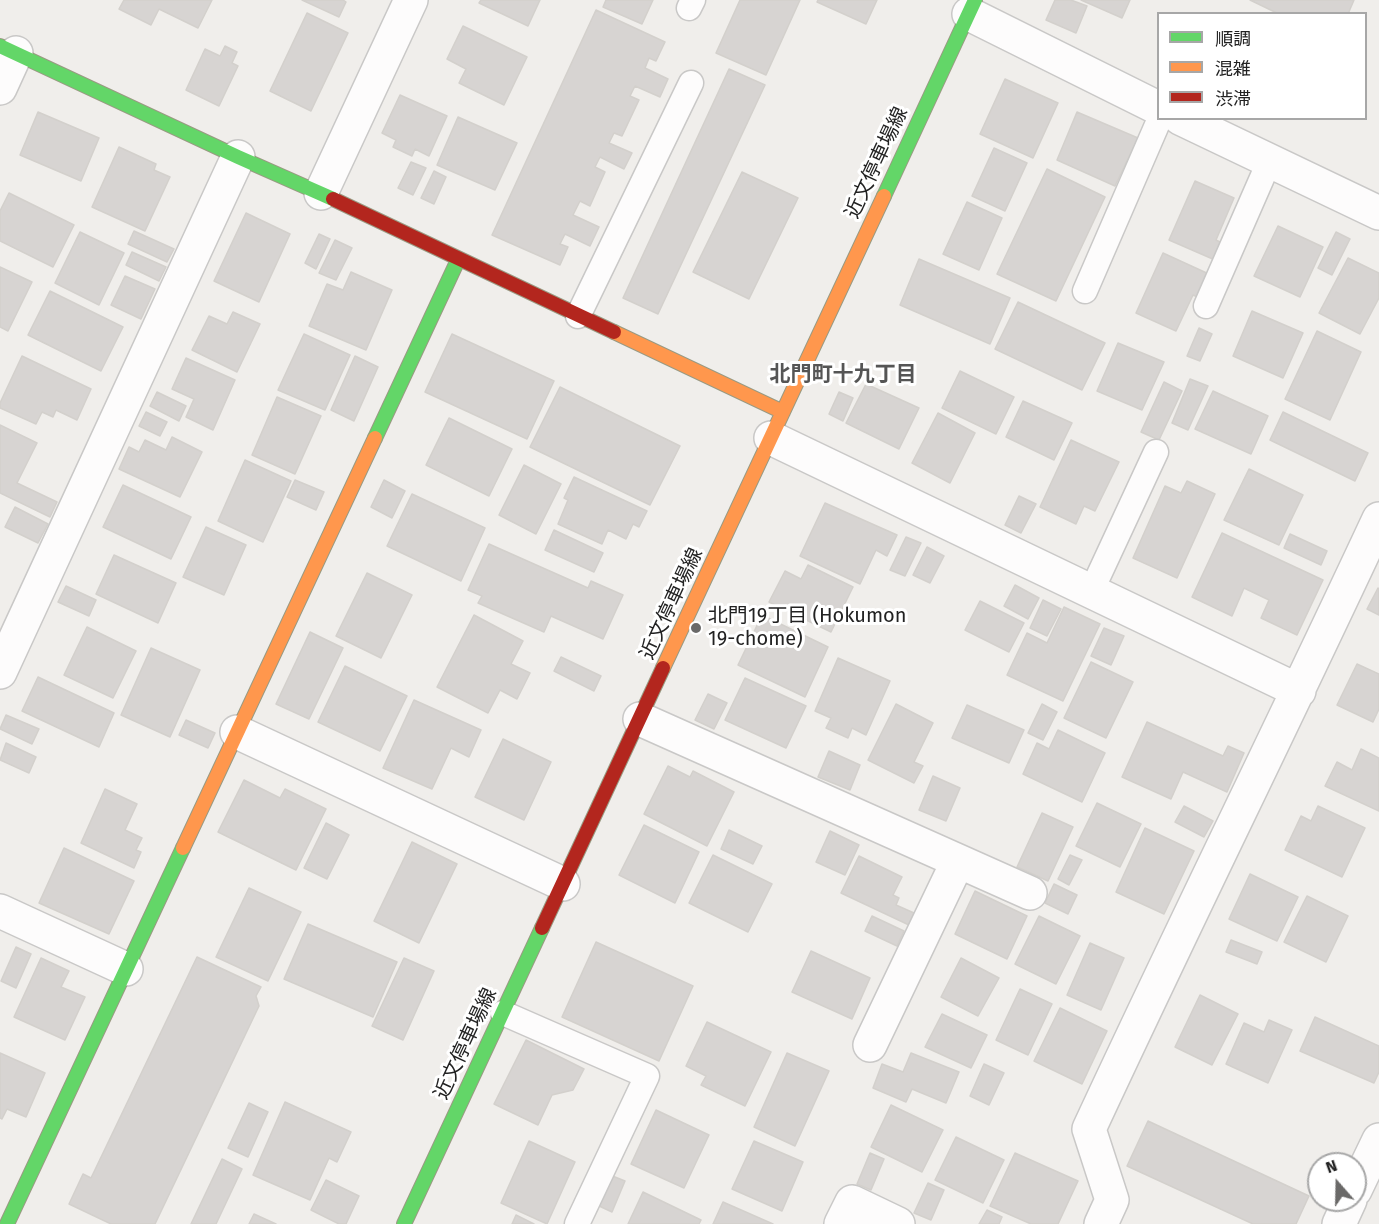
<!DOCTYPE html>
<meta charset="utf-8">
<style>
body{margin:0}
#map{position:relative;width:1379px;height:1224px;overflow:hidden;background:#f0eeeb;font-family:"Fira Sans","Noto Sans JP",sans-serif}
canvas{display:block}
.legend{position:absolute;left:1157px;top:12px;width:210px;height:108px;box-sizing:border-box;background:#fff;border:2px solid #a7a7a7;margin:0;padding:8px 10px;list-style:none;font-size:18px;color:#222}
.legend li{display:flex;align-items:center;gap:12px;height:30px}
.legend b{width:30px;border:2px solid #a7a7a7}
.north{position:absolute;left:1307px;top:1152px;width:60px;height:60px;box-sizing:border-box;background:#fff;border:2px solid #a7a7a7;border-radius:50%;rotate:340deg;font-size:16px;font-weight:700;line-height:24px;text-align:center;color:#222}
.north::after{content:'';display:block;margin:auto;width:21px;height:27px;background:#6a6968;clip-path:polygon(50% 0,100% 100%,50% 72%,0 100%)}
</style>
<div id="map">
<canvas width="1379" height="1224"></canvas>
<ul class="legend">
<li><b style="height:8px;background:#63d668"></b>順調</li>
<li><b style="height:8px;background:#ff974d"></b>混雑</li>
<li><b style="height:8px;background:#b3261e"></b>渋滞</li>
</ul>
<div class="north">N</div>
</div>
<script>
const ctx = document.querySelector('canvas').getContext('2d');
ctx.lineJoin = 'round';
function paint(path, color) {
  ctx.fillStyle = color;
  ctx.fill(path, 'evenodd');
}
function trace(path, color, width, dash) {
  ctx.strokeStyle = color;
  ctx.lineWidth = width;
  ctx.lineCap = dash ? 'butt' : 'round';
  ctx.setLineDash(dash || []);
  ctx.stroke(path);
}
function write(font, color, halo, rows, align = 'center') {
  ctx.font = font + ' "Fira Sans","Noto Sans JP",sans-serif';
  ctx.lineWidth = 6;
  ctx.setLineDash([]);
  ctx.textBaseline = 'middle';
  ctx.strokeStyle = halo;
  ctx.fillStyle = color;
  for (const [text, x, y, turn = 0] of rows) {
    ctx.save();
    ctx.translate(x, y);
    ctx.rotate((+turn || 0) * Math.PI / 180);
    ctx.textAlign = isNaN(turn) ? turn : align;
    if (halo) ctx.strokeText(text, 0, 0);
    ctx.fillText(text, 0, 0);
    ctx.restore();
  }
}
const building = new Path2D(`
 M124,0H212L198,28L159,9L151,25L119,9Z
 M302,0H343L346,2L339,17Z
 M481,0H540L528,26L479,3Z
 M606,0H653L642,24L603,7Z
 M740,0H800L766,75L716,53Z
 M818,0H877L866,24L817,2Z
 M1055,0H1071L1087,6L1076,33L1046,20Z
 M1081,0H1130L1122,18Z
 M1250,0H1354L1348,14H1279Z
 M596,10L665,42L656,61L649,58L645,68L668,79L660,97L635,86L630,96L639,100L622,136L614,133L609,143L632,153L624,169L600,157L595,167L605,172L590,206L580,201L573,215L599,227L590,246L565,234L560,244L568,247L560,265L492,235Z
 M307,13L348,33L311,111L270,91Z
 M463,26L527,57L504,105L459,83L466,69L447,59Z
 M225,46L237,52L232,63L238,66L219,106L186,90L205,49L220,56Z
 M729,69L765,85L658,314L623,298Z
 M1005,79L1058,103L1033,158L980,134Z
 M400,95L447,116L429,156L415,149L412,156L393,147L396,140L382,133Z
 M38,112L99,138L81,181L20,155Z
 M1077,112L1138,138L1115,186L1057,160Z
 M458,117L517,143L495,190L437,165Z
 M119,147L156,164L154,170L170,177L145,231L92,207Z
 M994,148L1027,163L1005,211L972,196Z
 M411,162L426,168L413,195L398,188Z
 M1047,169L1105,197L1056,301L997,274Z
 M434,171L446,177L434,204L421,198Z
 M742,172L798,198L749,299L693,272Z
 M1195,181L1234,198L1216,240L1222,243L1215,260L1169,240Z
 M9,193L74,225L53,267L0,241V211Z
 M967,202L1002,218L979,270L943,254Z
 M246,213L290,234L259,302L214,281Z
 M1278,226L1323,247L1300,297L1254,276Z
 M134,231L174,249L167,262L128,244Z
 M80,232L124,253L99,305L55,283Z
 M1336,232L1350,239L1332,275L1318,268Z
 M319,234L330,239L316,269L305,263Z
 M335,240L352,248L336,280L319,273Z
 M132,252L166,267L159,281L126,265Z
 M1163,253L1211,275L1200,298L1193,295L1176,331L1136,313Z
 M1348,258L1379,273V298L1360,334L1319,313Z
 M919,259L1010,298L990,344L900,305Z
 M0,267L32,282L8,331L0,327Z
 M351,272L392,290L366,350L309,326L327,284L343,290Z
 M125,276L155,289L141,319L111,305Z
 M50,291L123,327L101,371L28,335Z
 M1018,302L1105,343L1082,390L995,349Z
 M1252,311L1303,333L1283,378L1233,356Z
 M233,312L260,324L237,372L192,350L209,316L227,324Z
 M1199,328L1212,334L1200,361L1187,356Z
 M1317,331L1361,352L1330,420L1285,399Z
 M304,334L350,355L325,410L278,390Z
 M452,334L554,381L527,439L425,392Z
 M1118,343L1164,362L1142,410L1097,391Z
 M22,356L91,389L77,420L56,410L53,417L42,412L36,424L0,408V403Z
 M355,356L378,367L354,421L331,410Z
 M186,358L235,380L213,430L186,417L194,399L172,389Z
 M960,371L1014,397L996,434L942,408Z
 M1190,379L1208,386L1188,430L1172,423Z
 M1164,382L1182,391L1159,440L1141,432Z
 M866,384L919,408L899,449L846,423Z
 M560,387L680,446L650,505L530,447Z
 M1213,391L1268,416L1251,454L1195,429Z
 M157,392L186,406L179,421L150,406Z
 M839,392L853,398L843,421L829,414Z
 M277,397L321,416L295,474L252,455Z
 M1023,401L1072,423L1054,460L1006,437Z
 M146,412L167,422L160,436L139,426Z
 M1283,412L1368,453L1355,481L1270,440Z
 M938,413L975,433L950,483L912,463Z
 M449,418L512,449L489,496L426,465Z
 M0,425L37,443L17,483L57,502L50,517L0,493Z
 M172,437L202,452L180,497L119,469L129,447L139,452L145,440L166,450Z
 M1071,440L1119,462L1095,511L1084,506L1076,524L1040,507Z
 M245,460L291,481L263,542L218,521Z
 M524,465L561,484L536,534L499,515Z
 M1249,469L1303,495L1279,545L1224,520Z
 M574,477L647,511L639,527L633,524L626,539L608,530L602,544L558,524L568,500L564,498Z
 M295,480L324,492L316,510L287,497Z
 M384,480L405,491L392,518L371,507Z
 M1187,481L1215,494L1177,578L1133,558L1165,486L1181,493Z
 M123,485L191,517L171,559L103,527Z
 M412,494L485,528L461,581L387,546Z
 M1019,496L1036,504L1021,533L1005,525Z
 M825,503L897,535L887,556L876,550L860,584L800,556Z
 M15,507L48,524L38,543L5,527Z
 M206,527L246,545L224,595L183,577Z
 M554,530L603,553L594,572L545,550Z
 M1222,533L1323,580L1297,635L1261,618L1269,600L1244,588L1232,616L1192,597Z
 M1290,534L1327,551L1321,565L1284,548Z
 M906,537L921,543L905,576L890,570Z
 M489,544L588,588L591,581L623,595L603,639L551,616L544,632L478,603L482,596L468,590Z
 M927,547L944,556L930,583L913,575Z
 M114,555L176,583L158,623L96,594Z
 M808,565L853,587L831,632L769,602L785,571L801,579Z
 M367,573L412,595L381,658L336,636Z
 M1015,585L1039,598L1028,619L1004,606Z
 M66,586L96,600L89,616L58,602Z
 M1378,588L1379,589V615L1367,609Z
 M1043,600L1061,609L1047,636L1030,628Z
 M980,601L1024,623L1009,652L965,630Z
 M1064,607L1100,624L1063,701L1007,675L1027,633L1047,643Z
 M474,615L523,641L511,664L530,673L517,699L500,690L488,713L437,687Z
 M762,615L828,647L805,697L738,665Z
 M87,627L136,651L113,698L64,675Z
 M1104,628L1124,636L1111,665L1091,656Z
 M310,632L343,648L309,719L276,704Z
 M151,648L200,670L170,737L121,715Z
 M561,657L601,676L594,691L554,671Z
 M838,658L890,681L866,735L852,728L848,738L826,728L831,718L815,711Z
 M1091,662L1133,682L1106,738L1064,718Z
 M1357,664L1379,674V709L1373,722L1337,705Z
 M345,666L407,696L380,751L318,722Z
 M38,677L114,713L99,747L22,711Z
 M745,678L806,706L786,748L725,720Z
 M708,694L727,703L714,729L695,720Z
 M414,700L481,730L469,757L451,748L432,789L383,768Z
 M896,704L933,723L914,762L923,766L914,783L868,760Z
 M1042,704L1057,712L1043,740L1028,733Z
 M967,705L1024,730L1009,763L952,738Z
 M6,715L39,729L32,744L0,729Z
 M186,720L215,733L208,748L179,735Z
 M1147,722L1223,756L1228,746L1244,753L1227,792L1183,772L1171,799L1122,777Z
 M1058,730L1105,753L1082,802L1023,774L1037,743L1049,749Z
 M503,739L551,762L524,820L475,797Z
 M6,743L36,757L29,773L0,760Z
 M1361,749L1379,758V811L1325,786L1337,762L1352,770Z
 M829,751L860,765L850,790L818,777Z
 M668,766L690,777L693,771L734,792L707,846L644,814Z
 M933,776L960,788L946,821L919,810Z
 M244,780L280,798L285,789L326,809L296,870L218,832Z
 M105,789L137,804L125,830L142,838L136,850L141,852L134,868L81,843Z
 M1097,803L1141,824L1120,867L1076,846Z
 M1184,806L1213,821L1204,837L1175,822Z
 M1318,806L1365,828L1342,877L1285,850L1301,816L1311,821Z
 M1042,813L1073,827L1048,881L1017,867Z
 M326,823L349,835L327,879L304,868Z
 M644,825L699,852L675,903L619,875Z
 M1145,828L1194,851L1164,914L1116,892Z
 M729,830L762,846L753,864L721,849Z
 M830,831L859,845L845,875L816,862Z
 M412,842L457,864L419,943L374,921Z
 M64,848L134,881L109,934L39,903Z
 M713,855L772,884L748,932L689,903Z
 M1070,855L1082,860L1069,885L1058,879Z
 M859,856L902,877L893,895L899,898L896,905L914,913L909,925L841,893Z
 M1250,874L1298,897L1277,941L1229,919Z
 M1054,884L1077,895L1068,914L1045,903Z
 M249,888L301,912L268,981L216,957Z
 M975,891L1027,916L1007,959L955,934Z
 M1307,896L1348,916L1326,962L1284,942Z
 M872,916L904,931L897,946L865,931Z
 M1039,916L1080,936L1056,984L1015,964Z
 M308,924L397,962L373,1017L284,979Z
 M1231,940L1262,952L1257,964L1226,952Z
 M596,942L693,986L659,1061L562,1017Z
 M1090,943L1124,958L1101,1010L1067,995Z
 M16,947L31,954L16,988L1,981Z
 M811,951L870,978L852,1019L792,992Z
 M197,957L261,987L256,996L259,1006L155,1224H111L69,1204L83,1174L91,1178Z
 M41,958L69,971L61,987L85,997L65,1040L14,1017Z
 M404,958L434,971L403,1040L372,1026Z
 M961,958L999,978L978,1016L941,997Z
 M1020,989L1052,1004L1028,1055L996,1040Z
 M1200,995L1238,1014L1212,1065L1175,1047Z
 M1060,1008L1107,1031L1082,1084L1034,1061Z
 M942,1014L987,1035L971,1068L925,1047Z
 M1315,1017L1379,1046V1072L1374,1083L1300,1051Z
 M1269,1020L1292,1030L1268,1083L1226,1064L1244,1023L1264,1032Z
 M707,1022L771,1052L745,1106L701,1085L706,1076L686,1066Z
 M526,1040L584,1069L573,1090L552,1095L538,1125L494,1104Z
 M0,1053L45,1073L26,1117L7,1109L2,1119L0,1118Z
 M787,1053L829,1071L795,1146L754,1127Z
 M911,1053L959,1072L946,1103L912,1089L906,1102L873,1088L882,1064L903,1072Z
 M984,1064L1004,1073L989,1105L970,1096Z
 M285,1102L351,1132L337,1162L329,1158L310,1200L253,1175Z
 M249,1103L268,1112L248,1157L228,1148Z
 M891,1105L943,1130L922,1172L871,1147Z
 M656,1110L709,1135L684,1188L631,1164Z
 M1148,1121L1309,1196L1296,1224H1253L1127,1166Z
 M956,1137L1004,1160L983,1203L935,1180Z
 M529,1141L575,1162L547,1224L501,1203Z
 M754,1141L803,1162L782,1211L732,1189Z
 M870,1153L884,1159L871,1190L857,1184Z
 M1015,1153L1078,1181L1058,1224H1031L990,1206Z
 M222,1159L242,1169L216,1224H191Z
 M610,1175L625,1181L612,1212L597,1205Z
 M326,1180L359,1196L346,1224H339L311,1210Z
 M928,1183L944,1190L931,1220L914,1213Z
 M643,1192L701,1220L699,1224H628Z
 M723,1202L773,1224H713Z
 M987,1210L1002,1217L999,1224H979Z
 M254,1214L276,1224H249Z
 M516,1215L534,1224H512Z`);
paint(building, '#d7d4d2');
trace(building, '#d3d0cc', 1.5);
const lane = new Path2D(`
 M689,8L693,0
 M1085,291L1160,118
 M1206,306L1269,162
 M578,316L691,83
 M1091,592L1156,452
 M503,1013L647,1076L577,1224`);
const street = new Path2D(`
 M969,14L1158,108
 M0,88L16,53
 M1180,118L1379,213
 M321,193L411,0
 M771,438L1299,691
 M0,672L238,157
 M640,719L1030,893
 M237,732L563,884
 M0,911L126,969
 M870,1045L958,861
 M1355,1190L1379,1140
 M841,1224L852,1202L898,1224
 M1101,1224L1112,1200L1089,1129C1184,924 1284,723 1379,519
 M1339,1224L1350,1200`);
const fast = new Path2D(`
 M0,46L238,157L333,199
 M884,196L975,0
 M375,438L458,260
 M7,1224L183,848
 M404,1224L542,928`);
const slow = new Path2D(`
 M614,332L783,412
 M663,668L884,196
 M183,848L375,438`);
const jam = new Path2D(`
 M333,199L614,332
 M542,928L663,668`);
trace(lane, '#c9c8c7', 27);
trace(street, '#c9c8c7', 36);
trace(fast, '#999a82', 16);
trace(slow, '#999a82', 16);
trace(jam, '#999a82', 16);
trace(lane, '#fdfcfc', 24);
trace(street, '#fdfcfc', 33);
trace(fast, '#63d668', 14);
trace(slow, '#ff974d', 14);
trace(jam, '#b3261e', 14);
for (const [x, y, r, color] of [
 [696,628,6,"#6a6968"]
]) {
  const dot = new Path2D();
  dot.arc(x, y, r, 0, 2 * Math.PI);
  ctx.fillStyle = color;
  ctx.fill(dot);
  trace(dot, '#fff', 2);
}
write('20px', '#222', '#fff', [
 ["近文停車場線",877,163,-65],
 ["近文停車場線",672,604,-65],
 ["近文停車場線",466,1044,-65]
]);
write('20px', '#222', '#fff', [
 ["北門19丁目 (Hokumon",708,616],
 ["19-chome)",708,639]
], 'left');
write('bold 21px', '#555', '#fff', [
 ["北門町十九丁目",843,375]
]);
</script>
